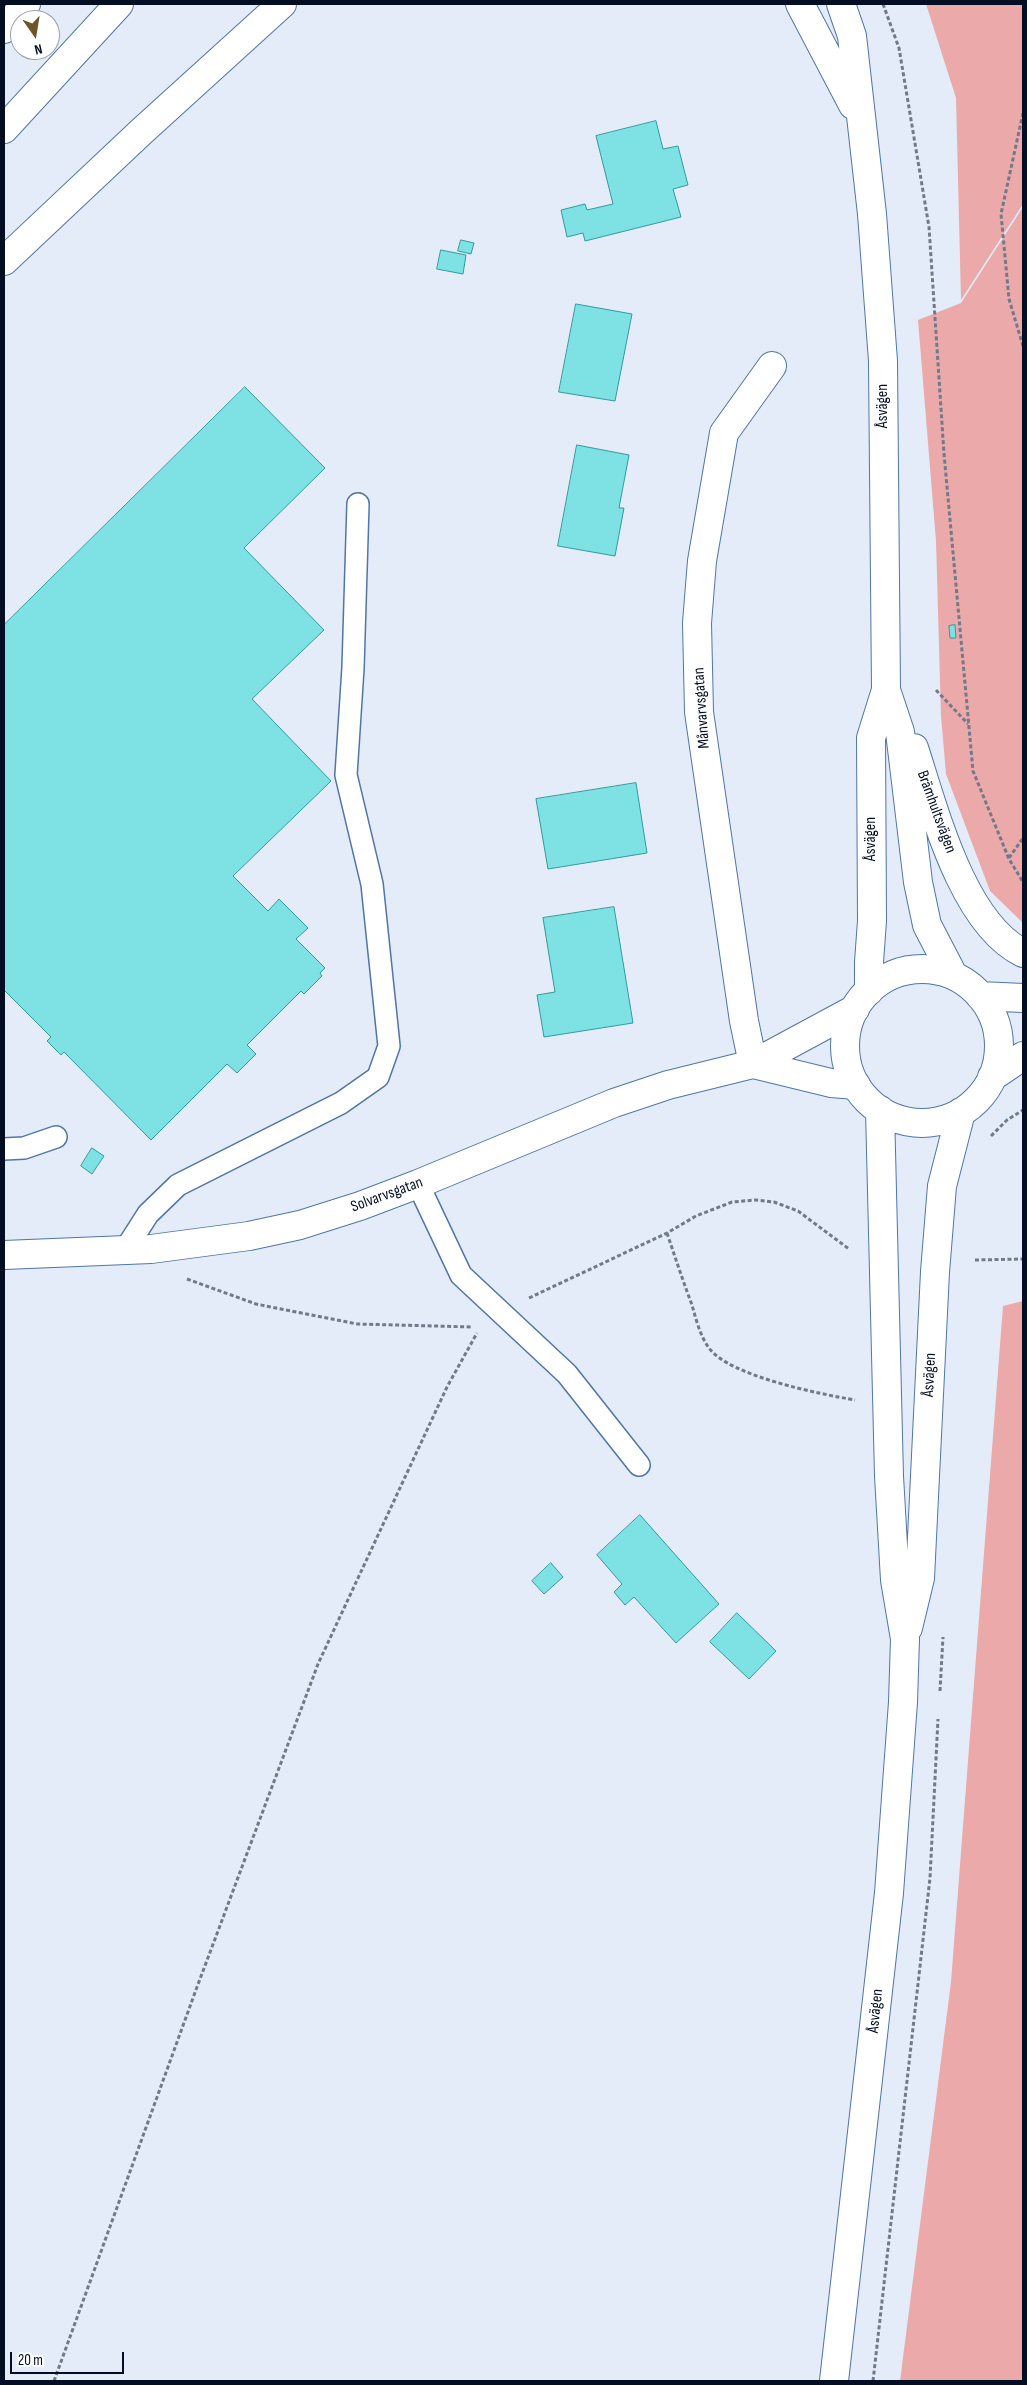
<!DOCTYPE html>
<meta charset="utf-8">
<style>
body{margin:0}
#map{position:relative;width:1027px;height:2385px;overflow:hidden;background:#e3ecf8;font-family:"Sofia Sans Condensed",sans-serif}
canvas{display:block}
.frame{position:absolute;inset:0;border:5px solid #030e22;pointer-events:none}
.north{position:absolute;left:10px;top:10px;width:50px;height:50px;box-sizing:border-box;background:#fff;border:1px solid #9a9fa7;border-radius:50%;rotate:167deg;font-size:14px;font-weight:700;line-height:20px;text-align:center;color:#030e22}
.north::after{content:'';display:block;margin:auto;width:18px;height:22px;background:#715528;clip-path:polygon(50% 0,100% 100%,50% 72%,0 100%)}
.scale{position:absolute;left:10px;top:2352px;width:114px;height:22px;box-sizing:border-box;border:2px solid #030e22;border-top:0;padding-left:6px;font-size:15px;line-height:18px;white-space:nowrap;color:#030e22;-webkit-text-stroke:4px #fff;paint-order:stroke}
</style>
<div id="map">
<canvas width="1027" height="2385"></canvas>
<div class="frame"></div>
<div class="north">N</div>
<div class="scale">20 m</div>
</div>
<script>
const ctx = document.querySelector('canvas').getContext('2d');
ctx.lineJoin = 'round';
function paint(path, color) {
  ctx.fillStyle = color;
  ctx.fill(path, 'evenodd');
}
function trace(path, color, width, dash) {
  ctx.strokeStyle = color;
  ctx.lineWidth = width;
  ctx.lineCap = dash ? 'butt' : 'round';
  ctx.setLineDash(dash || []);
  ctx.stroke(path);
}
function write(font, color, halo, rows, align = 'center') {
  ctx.font = font + ' "Sofia Sans Condensed",sans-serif';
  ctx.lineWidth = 4.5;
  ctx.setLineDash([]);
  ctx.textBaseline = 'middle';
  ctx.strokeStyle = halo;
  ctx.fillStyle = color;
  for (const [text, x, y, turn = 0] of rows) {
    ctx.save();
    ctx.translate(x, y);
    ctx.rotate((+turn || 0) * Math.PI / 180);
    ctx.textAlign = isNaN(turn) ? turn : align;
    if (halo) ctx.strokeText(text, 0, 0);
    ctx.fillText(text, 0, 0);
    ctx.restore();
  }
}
paint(new Path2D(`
 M926,4H1023V204L961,300L956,98Z
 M1023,207V923L990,891L946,774L941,716L936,541L918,320L961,303Z
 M1023,1301V2381H900L951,1982L1003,1306Z`), '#eca9aa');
const building = new Path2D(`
 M656,121L663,149L678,146L688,185L673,189L681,217L585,241L583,233L567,237L561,210L585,204L587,210L613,204L596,136Z
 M461,240L474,243L471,254L458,251Z
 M441,250L466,255L463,274L437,269Z
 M576,304L632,314L615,401L559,392Z
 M245,387L325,468L244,548L324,630L252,699L331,781L233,876L268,911L279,899L308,928L296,939L325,968L320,973L322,976L304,994L301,991L247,1045L256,1054L237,1073L227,1064L151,1140L64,1052L61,1055L47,1041L51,1037L4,990V625Z
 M577,445L629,455L619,508H624L615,556L558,546Z
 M955,625L956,638H950L949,626Z
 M636,783L647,853L548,869L536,799Z
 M614,907L633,1023L544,1037L537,995L555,992L543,918Z
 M92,1148L104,1156L92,1174L81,1166Z
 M640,1515L719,1604L676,1643L634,1597L625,1605L614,1592L622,1584L597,1555Z
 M551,1563L563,1577L544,1594L532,1581Z
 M737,1613L776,1651L749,1679L710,1642Z`);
paint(building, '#7ee1e3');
trace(building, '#329a9d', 1);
const lane = new Path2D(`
 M4,1149L24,1148L56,1137
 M418,1184L461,1275L567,1374L639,1465
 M125,1250L148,1214L178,1185L341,1103L378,1077L389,1046L372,884L346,775L353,668L358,504`);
const street = new Path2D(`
 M753,1064L744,1021L699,712L697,623L702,561L724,433L772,366
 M753,1064L831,1083L856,1085
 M4,1255L151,1249L249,1236L300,1225L360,1206L418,1184L614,1103L668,1085L753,1064L855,1009`);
const secondary = new Path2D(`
 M800,4L853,105
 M841,4L852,36L872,214L883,361L886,690L900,732L918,882L927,925L953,975
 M914,748C934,809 962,923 1023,953
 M845 1046a77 77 0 1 1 154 0a77 77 0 1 1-154 0Z
 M869,991V962L872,921L871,738L886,690
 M980,996L1023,998
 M992,1077L1023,1056
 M908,1628L920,1578L935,1272L942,1186L961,1112
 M834,2381L889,1893L903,1702L905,1639L895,1580L889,1476L880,1110`);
const highway = new Path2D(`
 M4,29L26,4
 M4,129L119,4
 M4,261L141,132L282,4`);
trace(lane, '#5075aa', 24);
trace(street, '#5075aa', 30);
trace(secondary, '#5075aa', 30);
trace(highway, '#5075aa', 30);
trace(new Path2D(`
 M883,4L899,48L929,227L944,454L973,771L1009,859L1023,882
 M1023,113L1001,214L1009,299L1023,346
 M936,690L968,724
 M1009,858L1023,838
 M991,1136L1007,1120L1023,1110
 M667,1233C675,1257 683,1281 692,1305C696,1319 700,1336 709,1348C729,1376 820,1394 855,1400
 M975,1260L1023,1259
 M187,1279L256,1304L357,1324L472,1327
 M529,1298L667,1233L696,1216L732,1202L755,1200L774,1202L798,1211L849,1249
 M940,1691L943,1637
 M54,2381L197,1987L318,1664L447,1387L477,1333
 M873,2381L930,1878L938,1719`), '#707a8a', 3, [4, 2.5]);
trace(lane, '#fff', 21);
trace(street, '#fff', 28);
trace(secondary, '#fff', 28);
trace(highway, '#fff', 28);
write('16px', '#030e22', '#fff', [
 ["Åsvägen",883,406,-90],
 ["Månvarvsgatan",702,708,-94],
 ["Brämhultsvägen",936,812,70],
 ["Åsvägen",871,839,-90],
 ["Solvarvsgatan",387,1195,-20],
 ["Åsvägen",930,1375,-87],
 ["Åsvägen",876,2011,-84]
]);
</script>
